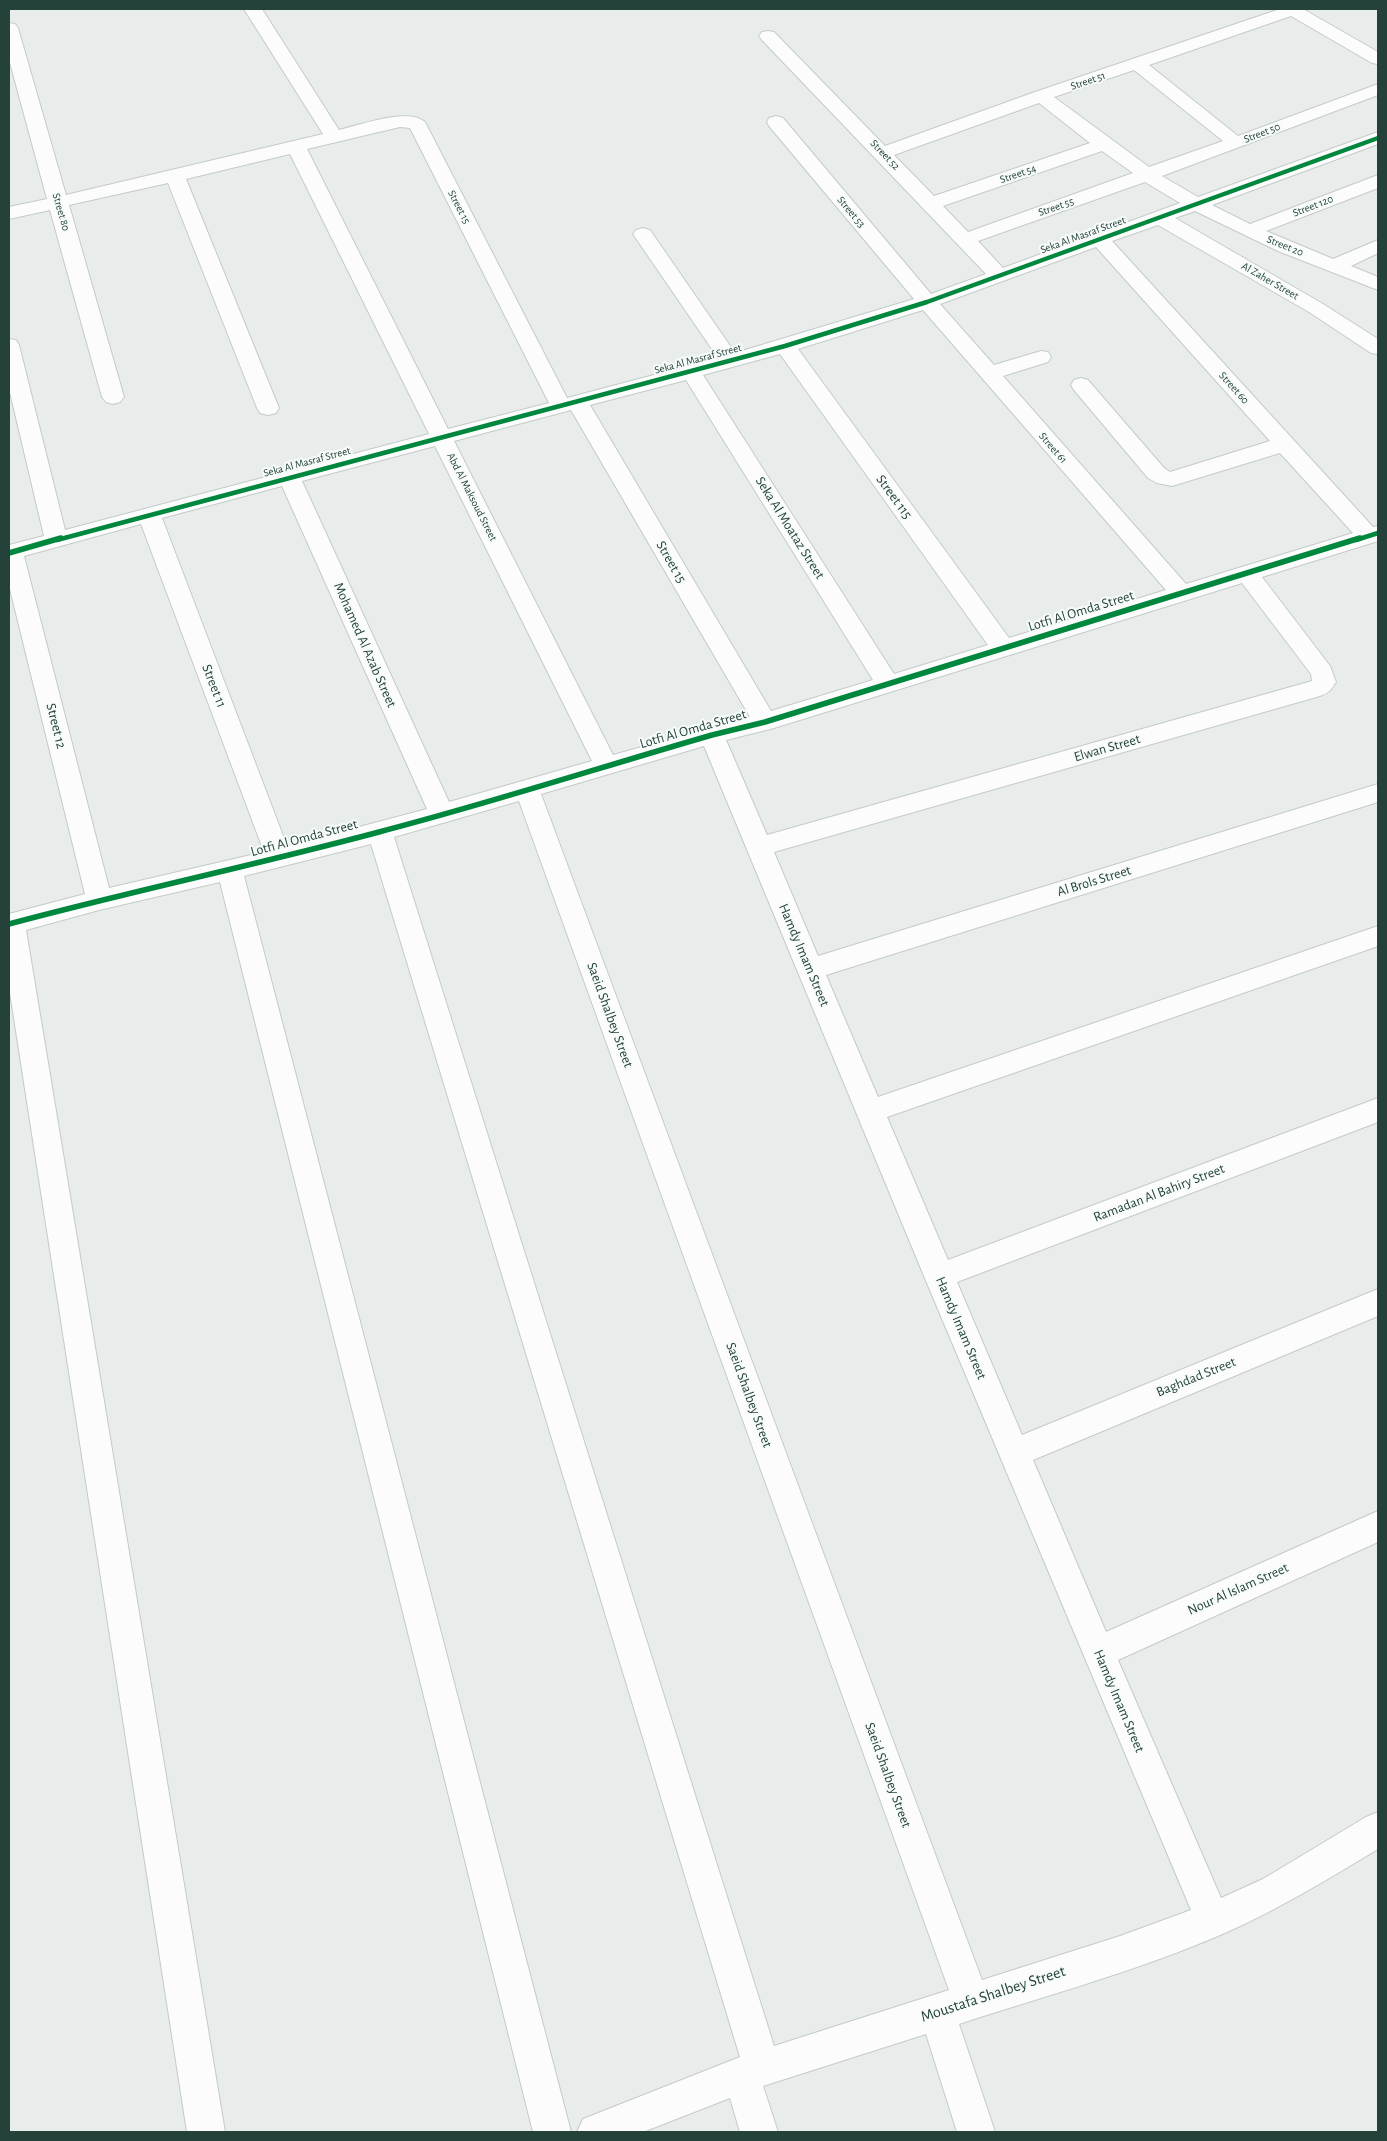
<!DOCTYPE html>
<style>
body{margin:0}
#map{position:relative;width:1387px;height:2141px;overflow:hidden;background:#e8edeb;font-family:"Alegreya Sans",sans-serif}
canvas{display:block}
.frame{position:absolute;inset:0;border:10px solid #24423a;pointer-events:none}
</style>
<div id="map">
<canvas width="1387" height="2141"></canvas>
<div class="frame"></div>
</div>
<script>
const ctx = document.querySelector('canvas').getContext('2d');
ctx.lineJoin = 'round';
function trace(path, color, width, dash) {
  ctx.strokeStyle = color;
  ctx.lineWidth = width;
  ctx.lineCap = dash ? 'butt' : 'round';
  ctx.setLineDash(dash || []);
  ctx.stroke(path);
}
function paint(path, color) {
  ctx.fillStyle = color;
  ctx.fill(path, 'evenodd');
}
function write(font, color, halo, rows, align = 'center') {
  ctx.font = font + ' "Alegreya Sans",sans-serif';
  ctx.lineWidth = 4;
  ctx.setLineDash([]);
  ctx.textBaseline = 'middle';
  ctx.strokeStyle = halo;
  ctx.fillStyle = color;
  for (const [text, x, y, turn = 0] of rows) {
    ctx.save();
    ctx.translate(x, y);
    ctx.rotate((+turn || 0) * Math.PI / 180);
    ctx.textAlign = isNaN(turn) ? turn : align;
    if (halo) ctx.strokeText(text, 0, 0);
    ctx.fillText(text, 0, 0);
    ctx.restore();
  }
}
const minor = new Path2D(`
 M244,9H262L339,130C359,125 409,107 425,122L567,398L718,358L633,234L636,230L643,228L650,230L735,353L914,299L769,126L767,122L769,118L776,116L783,118L931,294L986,274L762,40L759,36L762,32L768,31L774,32L885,146L1035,92L1280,9H1303L1378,52V64L1372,63L1291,16L1149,65L1238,136L1378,84V95L1162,176L1198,197L1378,132V144L1212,205L1250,224L1378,175V188L1266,231L1333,259L1378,240V253L1351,266L1378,277V290L1278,251L1195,211L1175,218L1323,304L1378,339V354L1371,353L1309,312L1158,225L1112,241L1373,527L1378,526V541L1262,577L1330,666L1336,682C1331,690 1329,693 1320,696L774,852L818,956L1378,784V802L826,975L878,1097L1378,926V946L887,1117L948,1260L1378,1098V1122L957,1282L1022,1435L1378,1289V1316L1033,1460L1106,1632L1378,1511V1542L1118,1660L1221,1898L1263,1879L1366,1817L1378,1812V1849C1328,1879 1279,1909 1225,1933C1140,1970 1048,1995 959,2024L995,2132H957L926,2034L763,2086L778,2132H740L730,2098L643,2132H577L583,2119L740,2057L371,844L244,876L571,2132H533L220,882L99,910L26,930L225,2132H187L9,986V914L85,894L9,585V545L44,536L9,388V339L16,340L19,345L65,530L429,434L290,154L186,179L279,408L276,413L268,415L260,413L257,408L168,183L69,205L124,397L120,402L113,404L106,402L102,397L50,210L9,219V207L47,199L9,59V23L15,24L18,28L66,195L323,134ZM1134,70L1223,141L1149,167L1054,97ZM1039,103L1090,143L934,196L894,155ZM400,127L410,128L549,403L448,429L307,149ZM1102,151L1133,173L968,232L943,206ZM1145,182L1180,203L1003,268L978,241ZM1096,247L1270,441L1170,472L1164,468L1088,380L1081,378L1074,380L1071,385L1074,390L1148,478L1157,483L1172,486L1280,453L1353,533L1186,584L1003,376L1048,362L1051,357L1048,352L1041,351L994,365L940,304ZM923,310L1166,590L1009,638L798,349ZM780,354L988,645L894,674L703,375ZM686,380L873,680L771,711L590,405ZM571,410L750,717L613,755L454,441ZM435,446L592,761L449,802L302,481ZM282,486L427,809L287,846L162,518ZM141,524L264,852L109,888L24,556ZM1242,583L1311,674L1312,681L767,835L726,740L774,728ZM704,746L924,1276L1191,1910L1120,1936L982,1980L541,794ZM519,801L949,1990L774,2046L394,837Z`);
trace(minor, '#c5cac8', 2);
paint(minor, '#fcfcfc');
trace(new Path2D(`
 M57,540L785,346L927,302L1378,138
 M1356,540L1378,533`), '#00873e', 4.5);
trace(new Path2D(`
 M9,553L61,538
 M9,924C132,891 256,865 379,832C491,803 601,767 712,735L765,722L1360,538`), '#00873e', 5.5);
write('11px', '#24423a', '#f7fbf9', [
 ["Street 51",1088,81,-19],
 ["Street 50",1262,133,-21],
 ["Street 52",885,155,46],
 ["Street 54",1018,174,-19],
 ["Street 120",1313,206,-21],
 ["Street 15",459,207,63],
 ["Street 55",1056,207,-19],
 ["Street 80",61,212,74],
 ["Street 53",851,212,50],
 ["Seka Al Masraf Street",1083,235,-20],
 ["Street 20",1285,246,22],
 ["Al Zaher Street",1270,281,30],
 ["Seka Al Masraf Street",698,359,-15],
 ["Street 60",1234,388,48],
 ["Street 61",1053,448,49],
 ["Seka Al Masraf Street",307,462,-15],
 ["Abd Al Maksoud Street",472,497,63]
]);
write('14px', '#24423a', '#f7fbf9', [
 ["Street 115",894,497,54],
 ["Seka Al Moataz Street",790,528,58],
 ["Street 15",671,562,60],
 ["Lotfi Al Omda Street",1081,611,-17],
 ["Mohamed Al Azab Street",365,645,66],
 ["Street 11",214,686,69],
 ["Street 12",56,726,76],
 ["Lotfi Al Omda Street",693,729,-16],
 ["Elwan Street",1107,748,-16],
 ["Lotfi Al Omda Street",304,838,-15],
 ["Al Brols Street",1094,881,-17],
 ["Hamdy Imam Street",804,955,67],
 ["Saeid Shalbey Street",610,1015,70],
 ["Ramadan Al Bahiry Street",1159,1193,-21],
 ["Hamdy Imam Street",961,1328,67],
 ["Baghdad Street",1196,1377,-22],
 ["Saeid Shalbey Street",749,1395,70],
 ["Nour Al Islam Street",1238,1589,-24],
 ["Hamdy Imam Street",1119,1701,67],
 ["Saeid Shalbey Street",888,1775,70]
]);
write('16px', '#24423a', '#f7fbf9', [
 ["Moustafa Shalbey Street",993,1994,-18]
]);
</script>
